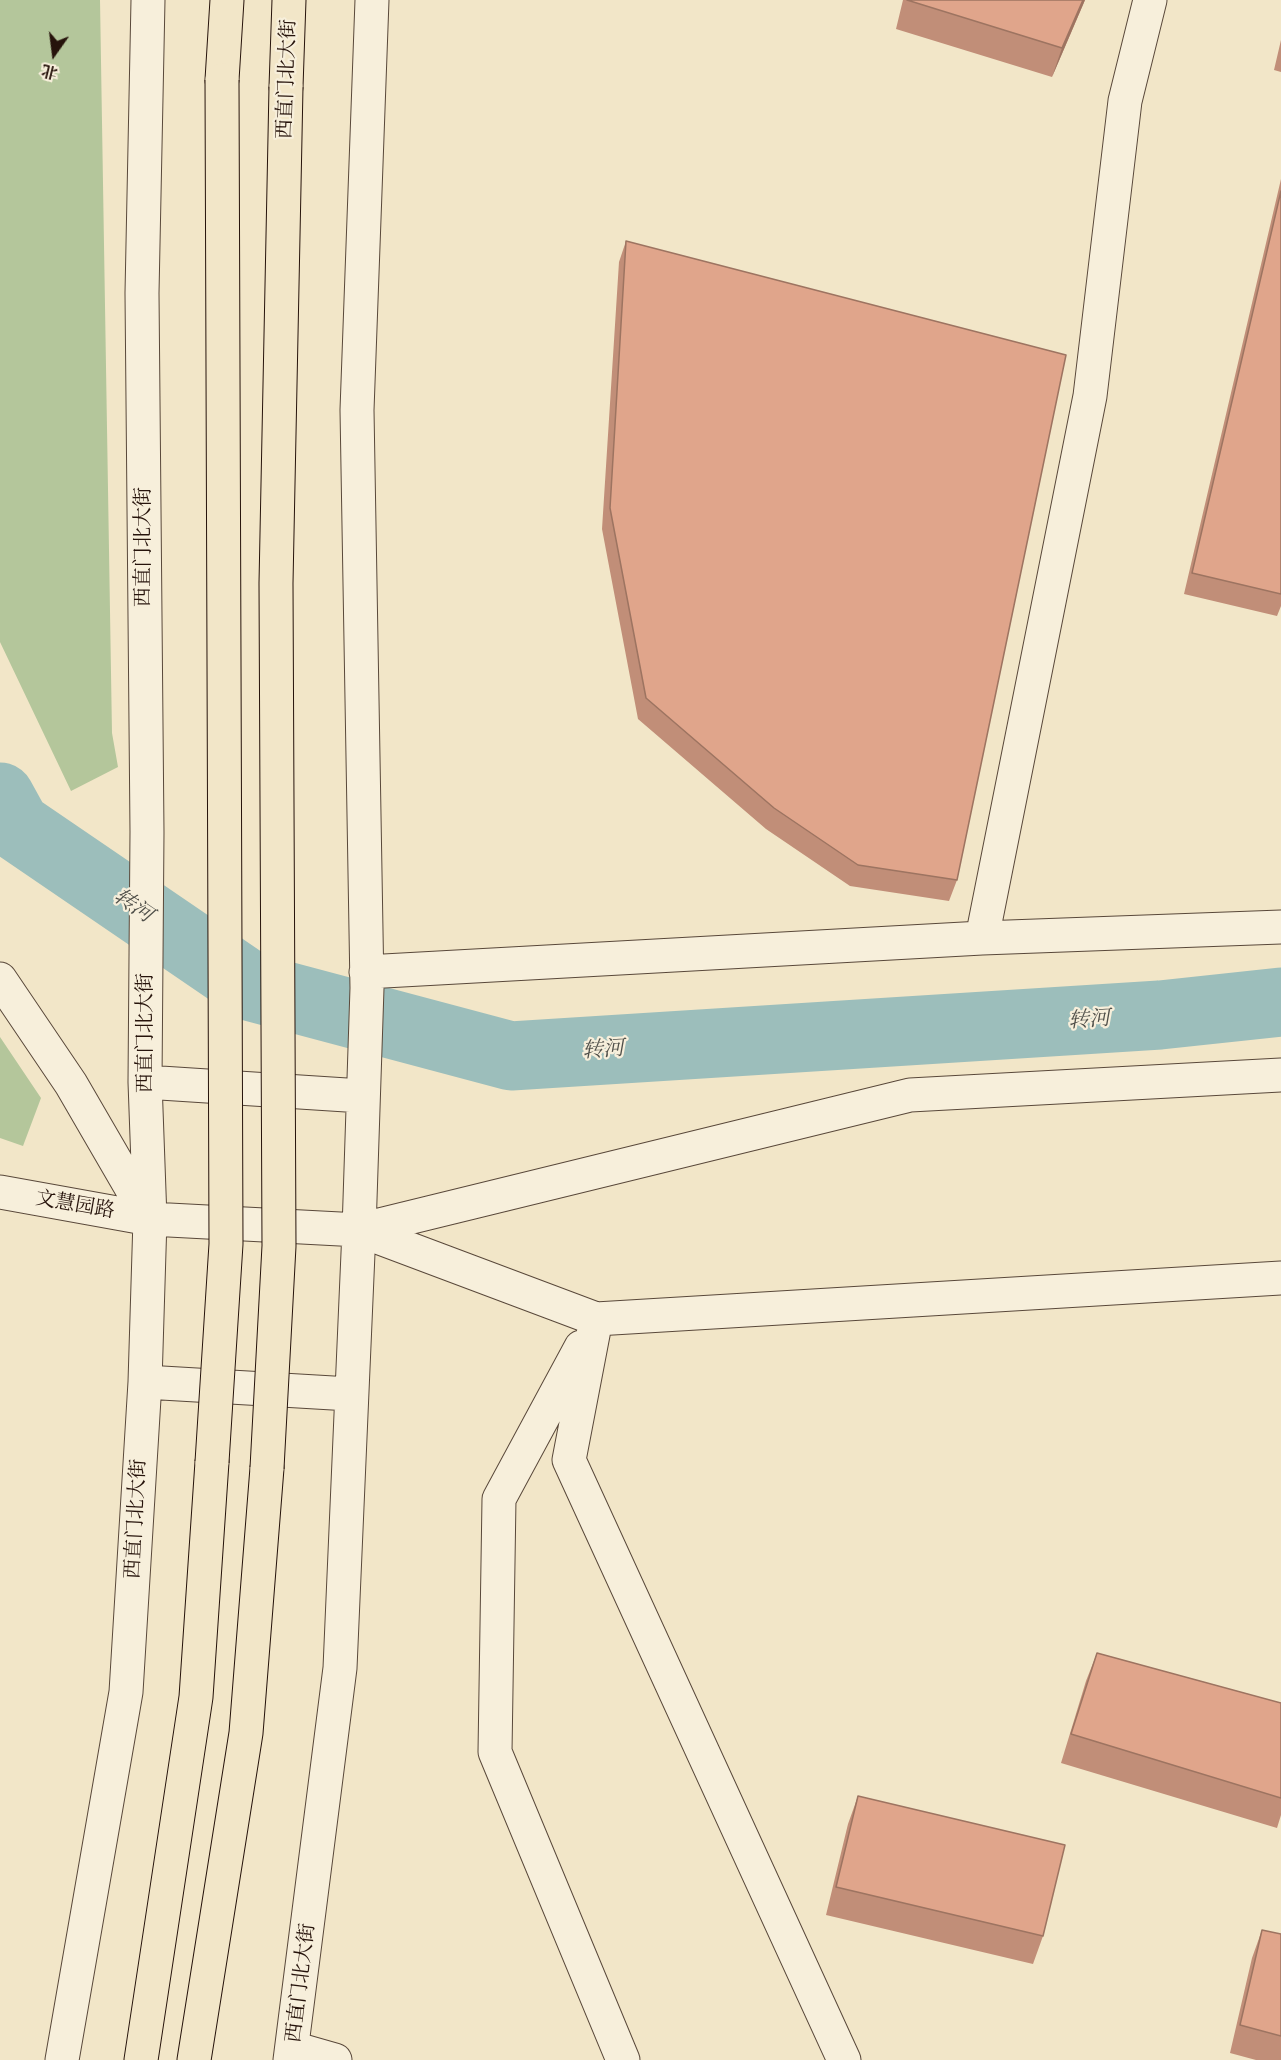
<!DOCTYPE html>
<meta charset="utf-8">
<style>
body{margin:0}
#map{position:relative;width:1281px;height:2060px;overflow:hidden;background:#f2e6c8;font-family:"EB Garamond","Noto Serif SC",serif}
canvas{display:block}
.north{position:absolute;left:24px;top:24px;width:60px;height:60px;-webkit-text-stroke:4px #f7efdb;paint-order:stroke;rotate:194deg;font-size:16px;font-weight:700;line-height:24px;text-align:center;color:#26130b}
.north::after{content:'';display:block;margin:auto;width:21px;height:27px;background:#26130b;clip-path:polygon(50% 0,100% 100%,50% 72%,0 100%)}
</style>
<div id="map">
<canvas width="1281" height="2060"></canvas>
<div class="north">北</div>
</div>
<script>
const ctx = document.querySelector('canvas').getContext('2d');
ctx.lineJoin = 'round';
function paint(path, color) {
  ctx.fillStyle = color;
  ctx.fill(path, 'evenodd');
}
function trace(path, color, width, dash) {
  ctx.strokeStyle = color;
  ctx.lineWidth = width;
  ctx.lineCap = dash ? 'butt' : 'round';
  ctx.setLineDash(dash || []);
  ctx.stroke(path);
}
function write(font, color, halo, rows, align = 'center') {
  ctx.font = font + ' "EB Garamond","Noto Serif SC",serif';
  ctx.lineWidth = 4.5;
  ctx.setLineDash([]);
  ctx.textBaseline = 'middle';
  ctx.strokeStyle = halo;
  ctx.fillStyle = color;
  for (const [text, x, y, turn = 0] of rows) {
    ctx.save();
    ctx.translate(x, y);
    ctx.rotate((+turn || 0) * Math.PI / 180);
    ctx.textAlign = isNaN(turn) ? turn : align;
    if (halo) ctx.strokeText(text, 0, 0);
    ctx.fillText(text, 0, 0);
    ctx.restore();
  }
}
paint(new Path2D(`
 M0,0H100L112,733L118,767L71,791L0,642Z
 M0,1037L41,1098L23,1146L0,1138Z`), '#b4c69b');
trace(new Path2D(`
 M0,797L16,826L252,987L511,1056L1160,1015L1281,1002`), '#9cbebb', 69);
const minor = new Path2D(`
 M982,938L1090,396L1125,101L1150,0
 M366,972L982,938L1281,927
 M0,979L71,1084L147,1215
 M145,1082L362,1096
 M0,1192L150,1219L359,1230L910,1095L1281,1075
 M359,1230L596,1319L1281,1278
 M596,1319L569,1460L844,2060
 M581,1347L499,1499L495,1752L623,2060
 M145,1382L350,1394
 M293,2048L335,2060
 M62,2060L126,1692L145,1382L150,1219L145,1082L147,832L142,293L148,0
 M290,2060L340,1668L359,1230L367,988L357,410L372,0`);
const highway = new Path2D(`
 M222,80L227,0
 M286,87L289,0
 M141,2060L196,1697L212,1462
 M194,2060L246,1733L267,1468`);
trace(minor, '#59483a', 35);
trace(highway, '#26130b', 35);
trace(minor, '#f7efdb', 33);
trace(highway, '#f2e6c8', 33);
const highwayBridge = new Path2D(`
 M212,1462L226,1244L222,80
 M267,1468L279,1246L276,583L286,87`);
trace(highwayBridge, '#26130b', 35, []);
trace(highwayBridge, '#f2e6c8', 33);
paint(new Path2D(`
 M903,0H1085L1052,77L896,29Z
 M1281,40V72L1274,70Z
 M1281,179V606L1277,616L1184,594Z
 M626,241L957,880L949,901L850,886L766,829L638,719L602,529L619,262Z
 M1097,1653L1281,1703V1815L1277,1828L1061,1763L1086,1681Z
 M858,1796L1043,1936L1033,1964L826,1915L848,1824Z
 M1262,1930L1281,1934V2060H1256L1230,2053L1252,1958Z`), '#c18e78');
paint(new Path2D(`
 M1083,0H1085L1052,77L1062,48Z`), '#9d7461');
const building = new Path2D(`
 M907,0H1083L1062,48Z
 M1281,191V594L1192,573Z
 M626,241L1066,355L957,880L858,865L774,808L646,698L610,508Z
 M1097,1653L1281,1703V1798L1071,1734Z
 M858,1796L1065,1845L1043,1936L836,1887Z
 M1262,1930L1281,1934V2036L1240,2025Z`);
paint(building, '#e0a58b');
trace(building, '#9d7461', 1.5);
write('20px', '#26130b', '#f7efdb', [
 ["西直门北大街",287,79,-88],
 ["西直门北大街",144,547,-90],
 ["西直门北大街",146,1033,-90],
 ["文慧园路",75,1205,10],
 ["西直门北大街",136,1519,-87],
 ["西直门北大街",301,1983,-83]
]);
write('italic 21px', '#4f4f49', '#f7efdb', [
 ["转河",133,906,34],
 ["转河",1089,1020,-4],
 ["转河",603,1050,-4]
]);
</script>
